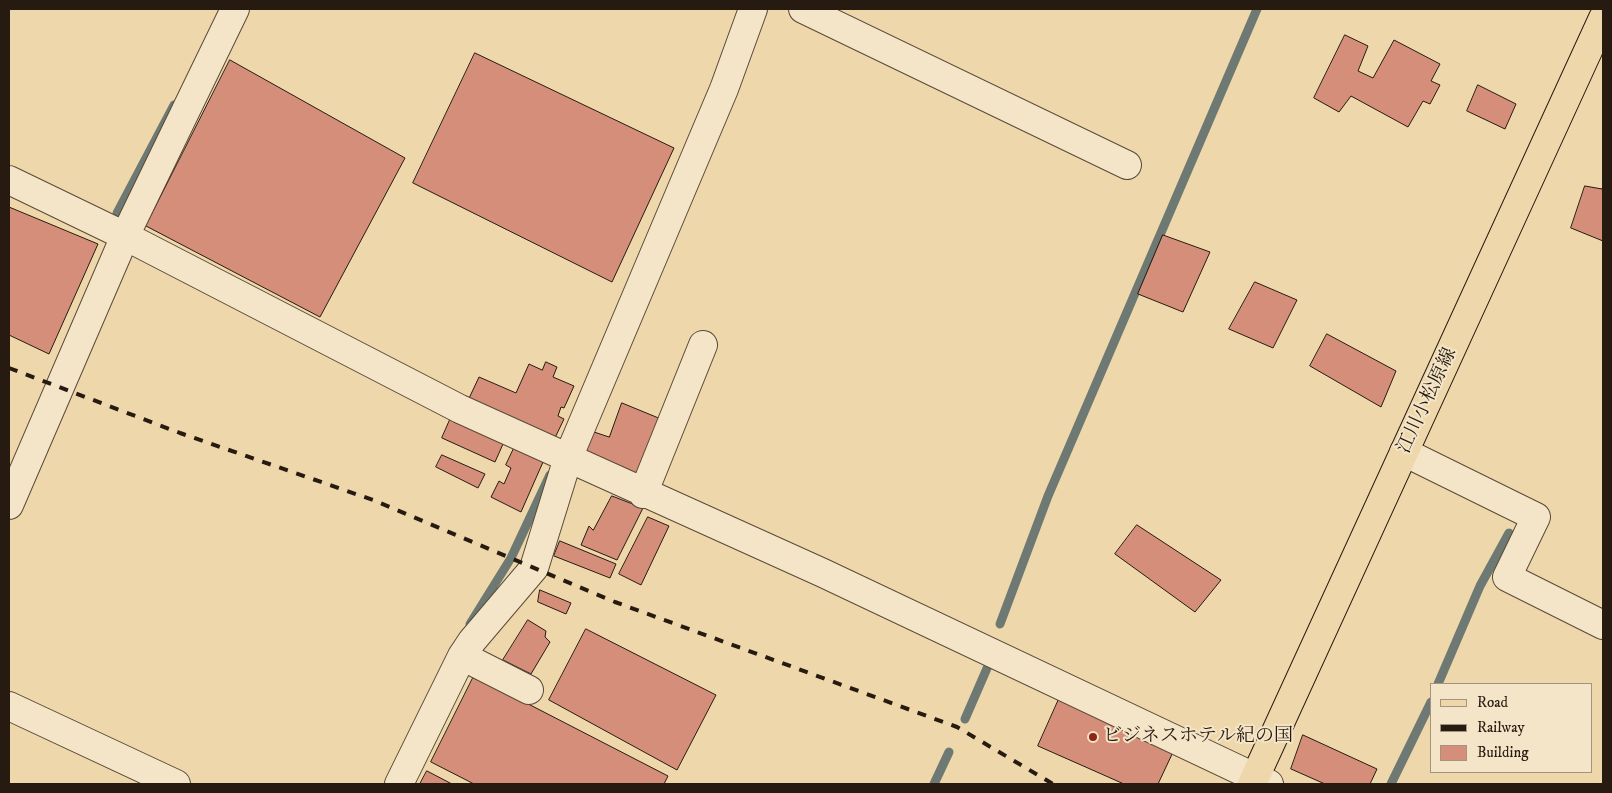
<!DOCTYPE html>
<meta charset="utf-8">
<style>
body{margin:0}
#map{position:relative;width:1612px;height:793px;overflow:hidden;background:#eed7ab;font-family:"IM FELL DW Pica",serif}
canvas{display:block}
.frame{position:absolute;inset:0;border:10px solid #271b11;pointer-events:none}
.legend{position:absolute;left:1430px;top:683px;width:162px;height:90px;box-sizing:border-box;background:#f4e5c8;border:1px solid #a2947f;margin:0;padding:6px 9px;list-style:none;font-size:15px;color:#271b11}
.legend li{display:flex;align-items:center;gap:10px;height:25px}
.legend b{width:25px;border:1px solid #a2947f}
</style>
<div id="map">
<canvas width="1612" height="793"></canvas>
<div class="frame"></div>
<ul class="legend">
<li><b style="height:6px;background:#eed7ab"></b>Road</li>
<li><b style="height:6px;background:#271b11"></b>Railway</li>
<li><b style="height:14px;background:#d48e79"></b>Building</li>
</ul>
</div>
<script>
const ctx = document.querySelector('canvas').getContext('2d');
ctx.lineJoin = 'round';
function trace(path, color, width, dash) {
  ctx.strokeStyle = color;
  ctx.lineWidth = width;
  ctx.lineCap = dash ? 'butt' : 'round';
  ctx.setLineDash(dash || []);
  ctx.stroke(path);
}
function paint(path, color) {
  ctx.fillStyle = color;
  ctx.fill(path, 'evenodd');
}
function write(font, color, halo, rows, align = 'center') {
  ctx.font = font + ' "IM FELL DW Pica","Noto Serif JP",serif';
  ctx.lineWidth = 4;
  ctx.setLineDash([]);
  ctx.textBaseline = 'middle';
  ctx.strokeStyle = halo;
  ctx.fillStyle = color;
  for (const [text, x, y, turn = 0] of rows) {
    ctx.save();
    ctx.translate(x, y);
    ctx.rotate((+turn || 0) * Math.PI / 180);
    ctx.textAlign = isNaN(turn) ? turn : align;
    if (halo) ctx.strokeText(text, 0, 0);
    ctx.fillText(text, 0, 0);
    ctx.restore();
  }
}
trace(new Path2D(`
 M117,213L174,105
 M470,624L511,558L550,475
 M1000,624L1048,496L1257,9
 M1438,684L1480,586L1509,533
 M965,719L988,666
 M934,784L949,752
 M1391,784L1431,702`), '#6d7972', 9);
const building = new Path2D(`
 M1345,35L1368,46L1358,71L1373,78L1394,40L1440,64L1431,81L1440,85L1430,104L1423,101L1408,127L1351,96L1339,112L1314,98Z
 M475,53L674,148L612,282L413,183Z
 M230,60L405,158L320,317L146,226Z
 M1478,85L1516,104L1505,129L1467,111Z
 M1585,186L1602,189L1603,186V241L1571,228Z
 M9,207L98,244L49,354L9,335Z
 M1163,235L1210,252L1183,312L1138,294Z
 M1255,282L1297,300L1273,348L1229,329Z
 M1327,334L1396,371L1381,407L1310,366Z
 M546,362L557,367L553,377L574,386L564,408L561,407L558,416L564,419L553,442L464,409L479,377L516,393L529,364L542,370Z
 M622,403L661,419L635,480L582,454L591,431L609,437Z
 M453,413L507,435L495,462L442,438Z
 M517,442L547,453L521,512L491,497L499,481L504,484L511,468L506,465Z
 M442,455L485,474L478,488L436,467Z
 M612,496L643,508L617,560L581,545L589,526L593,530Z
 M648,517L669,526L641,585L619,574Z
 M1137,525L1221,580L1195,612L1115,554Z
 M560,541L616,564L610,578L554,556Z
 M540,590L571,603L566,614L538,602Z
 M528,620L546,631L545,637L550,642L531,674L503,660Z
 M586,629L716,695L677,770L549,700Z
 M474,676L668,776L664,784H474L431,762Z
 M1059,699L1174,750L1158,784H1124L1038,746Z
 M1303,735L1377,769L1370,784H1325L1291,769Z
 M427,771L452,784H420Z`);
paint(building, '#d48e79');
trace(building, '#271b11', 1);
const minor = new Path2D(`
 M803,9L1127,165
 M9,180L125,236L460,409L823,573L1269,784
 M1404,452L1536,517L1507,577L1603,625
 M643,494L703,345
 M9,505L125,236L235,9
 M462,656L529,690
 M9,706L176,784
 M399,784L462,656L472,641L534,568L568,458L724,89L753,9`);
const major = new Path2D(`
 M1252,784L1603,18`);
trace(minor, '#594a38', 30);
trace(major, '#271b11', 30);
trace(minor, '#f4e5c8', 28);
trace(major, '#eed7ab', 28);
trace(new Path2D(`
 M9,368L180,433L373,500L615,602L957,727L1053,784`), '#271b11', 4, [9, 9]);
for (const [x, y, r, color] of [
 [1093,737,5,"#8f2418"]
]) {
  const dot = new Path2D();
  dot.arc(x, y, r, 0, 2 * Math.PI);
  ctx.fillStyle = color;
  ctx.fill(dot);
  trace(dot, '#f4e5c8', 2);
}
write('19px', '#271b11', '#f4e5c8', [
 ["江川小松原線",1428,401,-65]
]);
write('19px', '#271b11', '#f4e5c8', [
 ["ビジネスホテル紀の国",1103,737]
], 'left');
</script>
